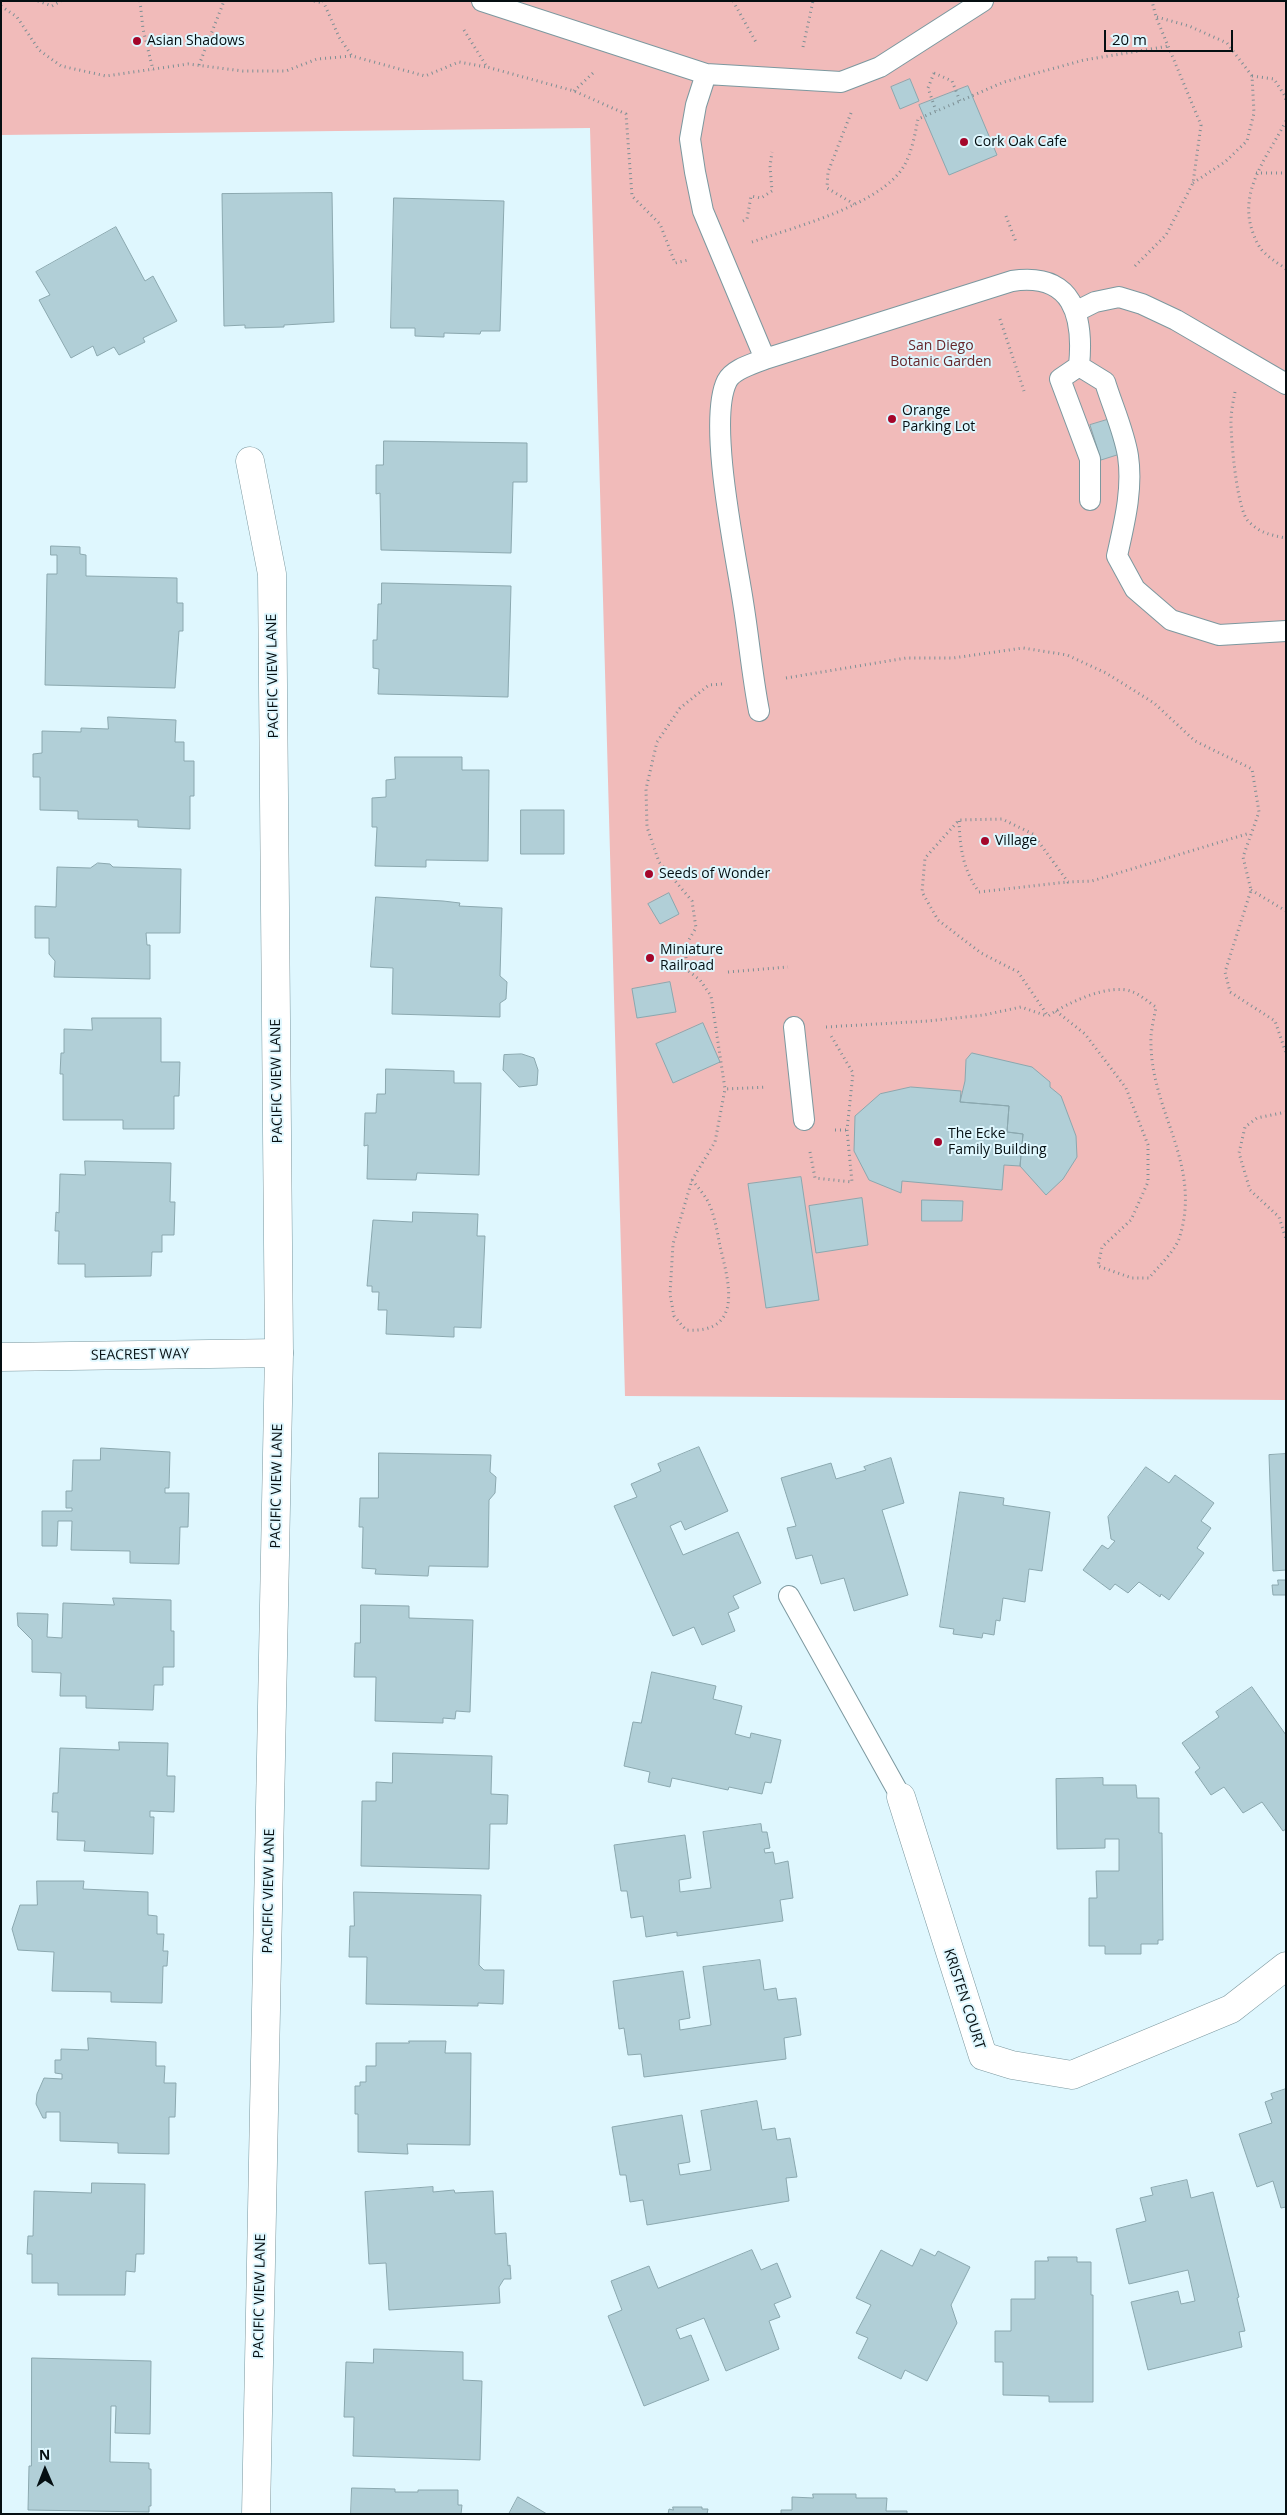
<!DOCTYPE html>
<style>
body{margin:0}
#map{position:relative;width:1287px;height:2515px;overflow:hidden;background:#dff7fe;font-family:"Open Sans",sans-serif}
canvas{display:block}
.frame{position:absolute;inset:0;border:2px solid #050f12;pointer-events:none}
.north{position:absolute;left:20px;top:2445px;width:50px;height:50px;-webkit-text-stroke:4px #dff7fe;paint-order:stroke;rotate:359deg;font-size:14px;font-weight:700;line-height:20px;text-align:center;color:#050f12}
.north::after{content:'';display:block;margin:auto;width:18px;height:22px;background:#050f12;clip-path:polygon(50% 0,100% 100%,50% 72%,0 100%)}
.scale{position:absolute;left:1104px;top:30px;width:129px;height:22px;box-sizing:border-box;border:2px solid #050f12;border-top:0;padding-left:6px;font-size:15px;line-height:18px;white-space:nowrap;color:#050f12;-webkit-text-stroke:4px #dff7fe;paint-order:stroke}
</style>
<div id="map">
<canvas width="1287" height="2515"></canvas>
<div class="frame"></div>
<div class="north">N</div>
<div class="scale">20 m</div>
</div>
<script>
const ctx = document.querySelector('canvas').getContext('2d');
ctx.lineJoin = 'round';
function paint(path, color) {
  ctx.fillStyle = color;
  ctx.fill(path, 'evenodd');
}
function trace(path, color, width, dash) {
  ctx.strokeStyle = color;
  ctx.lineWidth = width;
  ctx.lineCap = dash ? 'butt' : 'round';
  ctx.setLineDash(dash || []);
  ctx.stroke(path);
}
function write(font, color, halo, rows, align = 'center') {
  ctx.font = font + ' "Open Sans",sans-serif';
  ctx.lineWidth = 4;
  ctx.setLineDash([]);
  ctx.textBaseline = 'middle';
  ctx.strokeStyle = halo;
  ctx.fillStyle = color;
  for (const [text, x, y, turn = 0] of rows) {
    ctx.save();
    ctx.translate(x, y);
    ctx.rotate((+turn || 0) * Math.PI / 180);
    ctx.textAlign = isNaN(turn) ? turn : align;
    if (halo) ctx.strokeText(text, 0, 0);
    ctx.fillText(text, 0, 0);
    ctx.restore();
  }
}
paint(new Path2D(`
 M1,1H1286V1400L625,1396L590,128L1,135Z`), '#f1bbba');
const building = new Path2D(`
 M910,79L919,101L900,109L891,87Z
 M968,86L997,155L949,175L919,105Z
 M332,193L334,322L284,325V327L245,328V325L224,326L222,194Z
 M394,198L504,201L500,331H481L480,334L444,333V337L415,336V328H391Z
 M116,227L145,281L153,276L177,321L143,338L145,342L119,355L114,347L97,356L93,346L71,358L39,300L50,295L36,272Z
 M1110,419L1120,454L1101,460L1090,425Z
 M384,441L527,443V482H513L511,553L381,550L380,493L376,494V465H383Z
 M51,546L80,547V554L86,555V576L177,578V603H183V631H179L175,688L45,685L47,574H57V555H51Z
 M382,583L511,586L508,697L378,694L379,669L373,668V640H377L378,604H381Z
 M108,717L176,720L175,742H184V761H194V796H190V829L138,827V820L78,819V811L40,810V777H33V754L42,753V731L81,732V728L108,729Z
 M395,757H462V770H489L488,861L426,860V867L375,866L377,827H372V798L386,797V780L395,779Z
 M521,810H564V854H521Z
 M98,863L110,864L113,867L181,869L180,933H146L147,945H150V979L54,977L55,961L49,954V938H35V906L56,907L57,867L90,868Z
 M669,893L679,914L660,924L648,904Z
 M376,897L443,901L460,903L459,906L502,908L500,976L507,982L506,999L500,1003V1017L392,1014L393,968L371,967Z
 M670,982L676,1012L637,1018L632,989Z
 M92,1018H161V1062H180L179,1096H174V1129H123V1120H63V1074H60L61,1053H64V1029L92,1030Z
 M703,1023L720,1062L673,1083L656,1044Z
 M972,1053L1032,1067L1050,1082V1087L1061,1096L1076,1136L1077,1157L1063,1179L1046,1195L1020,1166L1023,1134L1007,1132L1009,1106L960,1102L965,1081L966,1060Z
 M522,1054L534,1058L538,1070L537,1085L519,1087L503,1070L504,1055Z
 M386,1069L454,1071V1083H481L479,1175L417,1173L416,1180L367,1179L368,1145L364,1146L365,1113H376L377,1094H385Z
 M911,1087L961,1091L960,1102L1009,1106L1007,1132L1023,1134L1020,1166L1004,1165L1002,1190L902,1181L901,1193L869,1180L854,1151L855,1116L880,1094Z
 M85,1161L171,1163L170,1202H175L174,1235H162V1252H152L151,1276L85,1277V1264H58L59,1231H55L56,1212L59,1213L60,1174L85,1175Z
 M801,1177L819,1300L766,1308L748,1184Z
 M862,1198L868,1245L816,1253L809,1206Z
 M922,1200L963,1201L962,1221H922Z
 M413,1212L478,1214L477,1236H485L481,1328L454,1327V1337L386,1334L387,1310H378L379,1292H372V1286H367L373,1220L412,1222Z
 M699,1447L728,1511L685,1530L681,1521L670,1526L683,1555L738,1532L761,1583L733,1596L739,1608L728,1613L735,1631L702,1645L694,1627L673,1636L614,1506L637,1497L631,1484L661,1471L658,1464Z
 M101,1448L170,1452L169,1488H165V1493H189L188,1527H180L179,1564L130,1563V1551L71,1550L72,1521H58L57,1546H42V1511H72V1508H66V1491H72L73,1460H100Z
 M379,1453L491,1455L490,1472L496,1477L495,1493L489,1500L488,1567L429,1566L428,1576L375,1574L376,1569L362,1568L363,1527H359L360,1498H378Z
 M1286,1454V1570L1273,1571L1269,1455Z
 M891,1458L904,1503L882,1510L908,1595L854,1611L844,1578L821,1584L812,1555L796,1559L787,1528L796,1526L781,1478L831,1463L836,1479L866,1470L864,1467Z
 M1146,1467L1169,1483L1175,1475L1214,1503L1201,1521L1211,1528L1197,1548L1204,1553L1169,1600L1161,1594L1160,1597L1139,1582L1128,1593L1115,1584L1110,1590L1083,1570L1102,1545L1108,1549L1115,1541L1111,1539L1108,1517Z
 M960,1492L1004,1498L1003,1505L1050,1512L1042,1571L1029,1569L1025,1602L1003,1598L1000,1621L996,1620L994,1635L983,1633L982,1638L953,1634L954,1629L940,1627Z
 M1278,1580H1286V1595H1273L1272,1585H1278Z
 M113,1598L171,1600V1631H174V1667H163V1685H154L153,1710L86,1708V1696H60L61,1673L32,1672V1640L18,1626L17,1613L48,1614L47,1637L62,1638L63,1603L114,1605Z
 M361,1605L409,1606V1618L473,1620L470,1712L456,1711L455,1719L443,1718V1723L375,1721L376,1677H354L355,1643H360Z
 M652,1672L716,1686L713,1699L742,1706L735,1734L750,1738L751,1733L781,1740L771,1783L765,1782L762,1794L729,1787L728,1790L672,1778L670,1787L648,1782L650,1772L624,1766L633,1722L641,1723Z
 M1252,1687L1286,1735V1829L1283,1831L1262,1802L1243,1813L1224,1787L1211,1795L1195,1772L1200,1768L1182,1743L1219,1717L1216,1712Z
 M119,1742L168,1743L167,1776H175L174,1812L150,1811V1817H154L153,1854L84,1851L85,1841L57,1840L58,1812H52L53,1793H58L60,1748L119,1750Z
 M393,1753L492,1756L491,1794L508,1795L507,1824H490L489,1869L361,1866L362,1801H376V1782L392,1783Z
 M1103,1778V1785H1136L1137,1798H1159V1833H1162L1163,1940H1158V1944H1141V1954H1105V1946H1089V1898H1097L1096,1871H1119V1839H1105V1848L1057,1849L1056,1779Z
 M761,1824L762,1832H767L770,1848L764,1849L765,1853L773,1852L775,1864L788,1861L793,1898L780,1900L783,1921L677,1936V1932L646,1937L643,1916L631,1918L627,1891H621L614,1845L685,1835L691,1878L679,1880L680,1892L711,1888L703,1832Z
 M37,1881H84L83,1889L148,1892V1915L157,1916V1934H164L163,1951H168L167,1966H163L162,2003L111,2002V1992L52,1991L54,1952L18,1950L12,1929L20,1905H37Z
 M354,1892L481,1895L479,1965L484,1970H504L503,2004L478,2003V2006L366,2004L367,1957H349L350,1926H354Z
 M760,1960L764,1990L776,1988L778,2000L796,1998L801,2035L784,2038L786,2059L644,2077L641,2054L628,2055L624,2028L619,2029L613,1981L683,1971L690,2018L679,2020L680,2030L711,2025L703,1967Z
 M88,2038L156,2042V2066H165L164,2083H176L175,2117H169V2154L118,2153V2143L60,2141V2112H46V2118H43L36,2104L37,2094L44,2078L62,2079V2074L55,2073V2060H61V2049L88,2050Z
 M409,2041H446L445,2053H471L470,2145L407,2144L408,2154L358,2152V2114H355V2086H360V2082H366V2066H376V2043H409Z
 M1286,2089V2207L1281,2208L1273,2181L1257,2187L1239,2134L1272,2123L1265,2102L1273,2099L1271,2094Z
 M757,2101L762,2130L775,2128L777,2140L790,2138L797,2177L786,2178L789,2201L647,2225L643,2200L630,2202L626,2175H620L612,2127L682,2115L690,2162L678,2164L680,2175L711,2170L701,2111Z
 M1187,2180L1191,2198L1213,2192L1239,2297L1237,2298L1245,2331L1239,2332L1242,2347L1148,2370L1131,2302L1178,2291L1181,2304L1195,2301L1188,2270L1129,2284L1116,2229L1146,2221L1140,2198L1153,2195L1151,2188Z
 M92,2183L145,2184L144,2254H136L135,2272L126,2271L125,2295H58V2283H32V2254H27L28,2236H33L34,2191L91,2193Z
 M433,2187V2192L454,2190L455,2193L493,2191L495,2234L506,2233L508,2266L510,2265L511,2279H504L499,2287L500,2303L389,2310L386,2263L369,2264L365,2192Z
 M921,2249L935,2256L938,2251L970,2267L951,2305L957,2323L927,2381L905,2370L901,2379L858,2358L868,2338L856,2333L871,2305L856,2298L881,2250L912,2266Z
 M752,2250L761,2270L777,2263L791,2297L774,2304L780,2317L769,2321L779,2349L726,2371L704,2318L676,2329L680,2339L691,2335L709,2380L644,2406L608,2316L622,2310L611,2281L649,2266L658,2288Z
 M1048,2257H1077V2262H1091V2295H1093V2402H1049V2396L1003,2395V2362H995V2331H1011V2299H1035V2261H1048Z
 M374,2349L463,2352V2380L482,2381L480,2460L353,2456L354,2417H344L346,2362L373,2363Z
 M32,2358L151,2361L150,2434L115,2433L116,2406H111L110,2462L149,2463V2469H151V2506H149V2512L28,2510L29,2466H31Z
 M352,2488L395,2489V2492H418V2490H458V2505H462L461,2514H351Z
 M813,2494H856V2498H887L886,2511H907V2514H781V2510H792V2497L813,2498Z
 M518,2497L547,2514H509Z
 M673,2507H702V2509H708L707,2514H668L669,2509L673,2510Z`);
paint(building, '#b1cfd7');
trace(building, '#8ba8af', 1);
const lane = new Path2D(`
 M482,1L706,74L841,82L880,67L983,1
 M706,74L696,105L690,139L695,172L703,211L765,359
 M1077,311L1095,302L1119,297L1142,304L1176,320L1286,384
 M1090,500V459L1060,379L1079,366L1105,382C1112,405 1124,431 1128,456C1133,490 1124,524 1117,556L1135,589L1171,620L1219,635L1286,631
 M759,711C752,675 749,639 743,602C736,555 707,421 727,381C733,369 753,364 765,359L1012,281C1073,272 1084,316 1079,366
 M794,1027L804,1120
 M789,1596L901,1797`);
const street = new Path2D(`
 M250,461L272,574L279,1353L256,2514
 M901,1797L983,2056L1012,2065L1072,2075L1231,2009L1286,1966`);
const secondary = new Path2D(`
 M1,1357L279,1353`);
trace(lane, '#7c989f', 22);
trace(street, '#7c989f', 29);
trace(secondary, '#7c989f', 29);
trace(new Path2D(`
 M38,1L52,6L61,1
 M140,1L143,29L153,70
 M314,1L323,3
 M323,1L339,37L352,56
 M733,1L757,44
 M1,6L17,17L39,50L61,66L106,76L188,64L243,71H286L317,59L352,56L425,76L459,62L486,67
 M1157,17L1189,26L1227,43L1252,76L1254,113L1247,141L1225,162L1193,183
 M464,30L487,67L574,91L626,114L632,196L660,224L675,263L688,260
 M803,47L813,1
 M199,65L224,1
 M934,73L952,81L960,101L1004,82L1084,60L1169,46
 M934,73L928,88L936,111
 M1252,76L1274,79L1285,96L1286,103
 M574,91L593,73
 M851,113L828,172L827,188L854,204
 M1286,121C1264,163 1232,198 1259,246C1264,255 1278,263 1286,269
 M1256,173H1286
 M1006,216L1016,242
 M743,221L747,219L751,196L761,198L772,191L770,166L772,152
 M752,242C794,227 881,205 904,166C912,152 915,134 918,119L960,101
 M1135,266L1166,235L1193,183L1201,125L1156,17L1152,1
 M1000,319L1024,391
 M1235,392C1233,402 1231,412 1231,422C1231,441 1237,509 1248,521C1260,533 1270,535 1286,538
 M786,678L906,658H953L1023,648L1067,655L1106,673L1154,703L1195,741L1252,769L1259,812L1243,857L1251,890L1225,972L1230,992L1275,1021L1286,1053
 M722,684L709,685L680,708L657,742L646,789L647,827L659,862L692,901L696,928L685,946L687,970L700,980L711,996L725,1089L767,1087
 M959,821C960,848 963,870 979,892L1067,882
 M1251,890L1286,911
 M728,972L788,967
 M1056,1011L1085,1034L1126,1088L1148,1145V1182L1131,1220L1102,1247L1098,1266L1132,1278H1149C1158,1267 1174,1252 1179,1239C1203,1166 1152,1113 1151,1045C1150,1033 1154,1019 1156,1007C1148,1002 1141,995 1133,992C1111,982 1067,1003 1048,1016L1018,972L981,953L938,920L922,892L925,858L959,820L1002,819L1033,834L1068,882L1092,881L1250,833
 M826,1027L928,1021L984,1015L1021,1007L1047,1016
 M1286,1112L1257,1118L1245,1127L1239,1153L1250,1190L1279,1217L1286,1239
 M835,1130H847
 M810,1152L815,1178L852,1182L847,1130L853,1073L830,1034
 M692,1180C697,1186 702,1192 706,1198C714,1211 717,1231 720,1246C729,1283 744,1334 686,1330L674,1316L670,1294L673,1244L692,1180L715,1142L725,1089`), '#7d8f94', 3, [1, 4]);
trace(lane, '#fff', 20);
trace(street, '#fff', 28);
trace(secondary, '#fff', 28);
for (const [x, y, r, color] of [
 [137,41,5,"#a4062a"],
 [964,142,5,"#a4062a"],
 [892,419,5,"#a4062a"],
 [985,841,5,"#a4062a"],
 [649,874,5,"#a4062a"],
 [650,958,5,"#a4062a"],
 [938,1142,5,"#a4062a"]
]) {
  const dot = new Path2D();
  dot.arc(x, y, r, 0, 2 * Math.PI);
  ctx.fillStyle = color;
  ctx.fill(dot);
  trace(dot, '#dff7fe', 2);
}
write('14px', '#050f12', '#dff7fe', [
 ["Asian Shadows",147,41],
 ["Cork Oak Cafe",974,142],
 ["Orange",902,411],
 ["Parking Lot",902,427],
 ["Village",995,841],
 ["Seeds of Wonder",659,874],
 ["Miniature",660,950],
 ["Railroad",660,966],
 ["The Ecke",948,1134],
 ["Family Building",948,1150]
], 'left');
write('14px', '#67262a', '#dff7fe', [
 ["San Diego",941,346],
 ["Botanic Garden",941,362]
]);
write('14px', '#050f12', '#dff7fe', [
 ["PACIFIC VIEW LANE",273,676,-91],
 ["PACIFIC VIEW LANE",277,1081,-91],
 ["SEACREST WAY",140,1355,-1],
 ["PACIFIC VIEW LANE",277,1486,-89],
 ["PACIFIC VIEW LANE",269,1891,-89],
 ["KRISTEN COURT",964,1999,72],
 ["PACIFIC VIEW LANE",260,2296,-89]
]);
</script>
